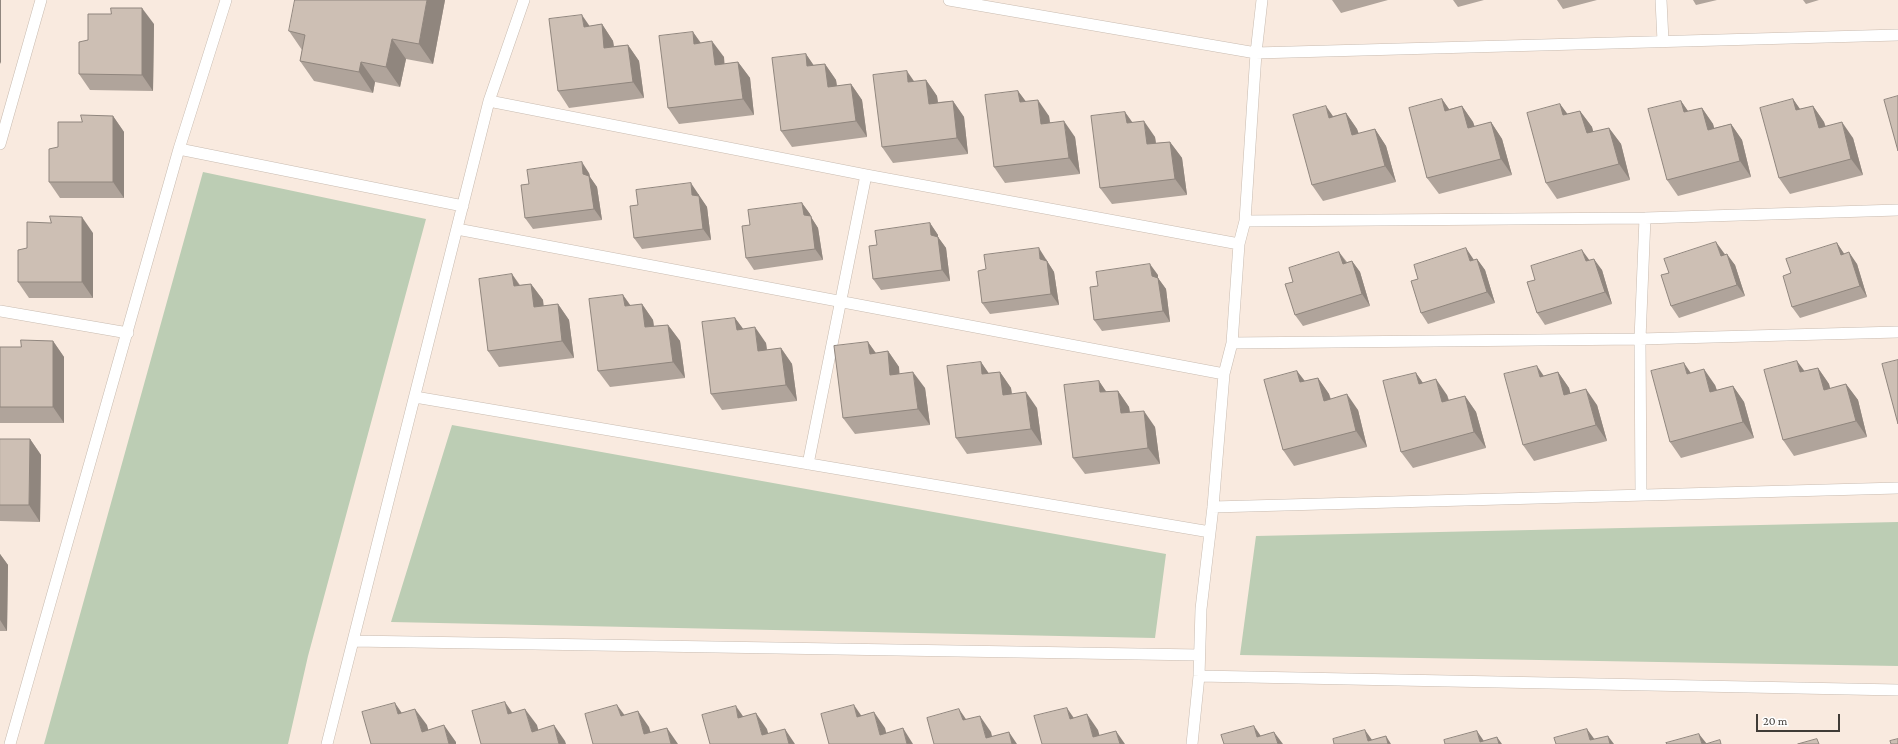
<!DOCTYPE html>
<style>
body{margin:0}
#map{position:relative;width:1898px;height:744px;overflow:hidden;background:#f9eadf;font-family:"Crimson Pro",serif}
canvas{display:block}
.scale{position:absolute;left:1756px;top:714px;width:84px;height:18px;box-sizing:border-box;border:2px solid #403b36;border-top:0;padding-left:5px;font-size:12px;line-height:14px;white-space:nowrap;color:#403b36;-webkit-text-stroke:3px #fff;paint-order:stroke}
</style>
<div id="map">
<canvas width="1898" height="744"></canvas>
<div class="scale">20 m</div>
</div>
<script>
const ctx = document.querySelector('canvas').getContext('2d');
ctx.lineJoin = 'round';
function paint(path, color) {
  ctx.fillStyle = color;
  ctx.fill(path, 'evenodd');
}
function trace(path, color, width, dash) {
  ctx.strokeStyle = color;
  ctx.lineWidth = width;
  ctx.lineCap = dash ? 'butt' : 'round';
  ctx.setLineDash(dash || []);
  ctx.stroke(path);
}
paint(new Path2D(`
 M203,172L426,219L308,656L288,744H44Z
 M452,425L1166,554L1155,638L391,622Z
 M1898,522V666L1240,655L1256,536Z`), '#bccdb4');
const service = new Path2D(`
 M949,0L1256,53L1898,35
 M1661,0L1663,41
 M489,101L866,175L808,464
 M0,144L41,0
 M179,149L463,206
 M866,175L1239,244
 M1245,221L1645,218L1898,210
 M457,229L1224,374
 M0,311L128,333
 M1232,343L1640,339L1898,332
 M415,397L1210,532
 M1641,495L1640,339L1645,218
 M1213,507L1898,488
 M353,641L1199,655
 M1199,676L1898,690
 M10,744L179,149L226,0
 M327,744L489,101L524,0
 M1192,744L1199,676L1201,609L1213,507L1224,374L1232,343L1239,244L1245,221L1256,53L1262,0`);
trace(service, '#c8bbb0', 12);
trace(service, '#fff', 11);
paint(new Path2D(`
 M445,0L433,64L406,59L400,87L375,82L373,93L314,81L300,61L302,50L289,31Z
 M1332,0H1388L1341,13Z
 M1453,0H1484L1458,7Z
 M1557,0H1597L1563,9Z
 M1693,0H1717L1696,5Z
 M1803,0H1819L1806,4Z
 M154,24L153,91L90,90L79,74Z
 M602,24L613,41L614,46L628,45L639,61L644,98L569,108L558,91L590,26Z
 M693,32L701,43L724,57V64L738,62L750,78L754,115L679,124L668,108Z
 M806,54L813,65L825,64L836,80L837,86L851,84L862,100L867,137L792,147L781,131Z
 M926,80L937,96L938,102L953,101L964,117L968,154L893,163L882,147L914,82Z
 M1018,91L1026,102L1049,116L1050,122L1075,137L1080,174L1005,183L994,167Z
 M1442,99L1449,109L1462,106L1473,122L1475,127L1491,122L1502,139L1512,175L1439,194L1427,178Z
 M1793,99L1800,109L1813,106L1824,122L1826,127L1853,138L1863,175L1790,194L1779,178Z
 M1681,101L1688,111L1702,108L1713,124L1714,128L1731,124L1742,140L1751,177L1678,196L1667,180Z
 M1560,104L1567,114L1580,111L1592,127L1593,132L1609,128L1621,144L1630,180L1557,199L1546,183Z
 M1125,112L1133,123L1155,137L1156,143L1170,142L1182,158L1187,195L1112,204L1100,188Z
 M1346,113L1357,129L1359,134L1375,129L1386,146L1396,182L1323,201L1312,185L1333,116Z
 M113,116L124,132V198H60L49,182L58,147L82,122Z
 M589,173L590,177L597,187L602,220L533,229L525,218Z
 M699,194V196L707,207L711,240L642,249L634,238L638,205Z
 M802,203L810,214L811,217L818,228L823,260L754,270L746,258L750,225Z
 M930,223L938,235V237L946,248L950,281L881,290L873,279L877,245Z
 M93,233V298H29L18,282Z
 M1837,243L1844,254L1857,264L1867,297L1800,318L1792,307L1791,273Z
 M1339,252L1347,262L1352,261L1360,272L1370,306L1303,326L1295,315L1293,282Z
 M1724,253L1735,265L1745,296L1679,318L1671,306L1669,273Z
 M1046,259L1047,261L1054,272L1059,305L990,314L982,303Z
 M1477,259L1485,270L1495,303L1428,324L1421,313L1474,260Z
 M1589,260L1602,270L1612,304L1545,325L1537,313L1535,280Z
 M512,274L520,285L531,284L543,300V306L558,304L569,320L574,358L499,367L488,351Z
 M1158,275V278L1166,289L1170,322L1102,331L1094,320L1098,286Z
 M623,295L631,306L642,304L653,320L654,326L668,325L680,341L685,378L610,387L598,371Z
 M735,318L743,329L766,343L767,350L781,348L792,364L797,401L722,410L711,394Z
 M53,341L64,357V423H0V347H21Z
 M868,342L876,353L888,351L899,367V374L925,388L930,425L855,434L843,418Z
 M981,362L988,373L1000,372L1011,388L1012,394L1037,408L1042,445L967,454L956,438Z
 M1818,368L1829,384L1830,389L1846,384L1858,400L1867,437L1794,456L1783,440L1804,371Z
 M1297,371L1305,381L1318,378L1329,394L1331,399L1358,410L1367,447L1294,466L1283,450Z
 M1558,372L1569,388L1570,393L1597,405L1607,441L1534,461L1523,445L1544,376Z
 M1416,373L1423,383L1447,395L1449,400L1465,396L1476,412L1486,448L1413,468L1401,452Z
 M1691,373L1715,385L1717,390L1733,386L1744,402L1754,438L1681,458L1670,442Z
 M1099,381L1106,392L1118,391L1129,407L1130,412L1155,427L1160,464L1085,474L1073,458Z
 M0,439H30L41,455L40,522L0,521Z
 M0,554L8,565L7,631H0Z`), '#b0a49b');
paint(new Path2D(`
 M0,0H1V64L0,62Z
 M427,0H445L433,64L419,44Z
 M142,8L154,24L153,91L142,75Z
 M582,15L593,31L584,27Z
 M602,24L613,41L616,64L604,48Z
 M693,32L704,48L694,44Z
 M392,39L406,59L400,87L386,67Z
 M712,41L724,57L726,81L715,65Z
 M628,45L639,61L644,98L633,82Z
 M806,54L817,70L807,66Z
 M361,62L375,82L373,93L359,72Z
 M738,62L750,78L754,115L743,99Z
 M825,64L836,80L839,103L828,87Z
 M907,71L918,87L908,82Z
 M926,80L937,96L940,120L929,104Z
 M851,84L862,100L867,137L856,121Z
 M1018,91L1030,107L1020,102Z
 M1442,99L1453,115L1445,111Z
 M1793,99L1804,115L1796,110Z
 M1038,100L1049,116L1052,140L1041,124Z
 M953,101L964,117L968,154L957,138Z
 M1681,101L1692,117L1684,112Z
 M1560,104L1572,120L1563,115Z
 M1326,106L1337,122L1329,118Z
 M1462,106L1473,122L1480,144L1468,128Z
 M1813,106L1824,122L1830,144L1819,128Z
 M1702,108L1713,124L1719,146L1708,130Z
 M1580,111L1592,127L1598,149L1587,133Z
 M1125,112L1136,128L1127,123Z
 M1346,113L1357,129L1364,151L1352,135Z
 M113,116L124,132V198L113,182Z
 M1064,121L1075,137L1080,174L1069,158Z
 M1144,121L1155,137L1158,160L1147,144Z
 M1491,122L1502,139L1512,175L1501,159Z
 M1842,122L1853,138L1863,175L1851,159Z
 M1731,124L1742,140L1751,177L1740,161Z
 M1609,128L1621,144L1630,180L1619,164Z
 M1375,129L1386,146L1396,182L1385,166Z
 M1170,142L1182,158L1187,195L1175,179Z
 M582,162L589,173L590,177L597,187L602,220L594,209L583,174Z
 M691,183L707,207L711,240L703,229L692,195Z
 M802,203L810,214L811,217L818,228L823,260L815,249L804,215Z
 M82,217L93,233V298L82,282Z
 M930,223L938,235V237L946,248L950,281L942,270L931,235Z
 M1716,242L1724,253L1728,267L1721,256Z
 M1837,243L1845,255H1841Z
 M1039,248L1054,272L1059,305L1051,294L1040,259Z
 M1466,248L1474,260L1478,273L1470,261Z
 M1582,250L1590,261H1586Z
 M1339,252L1347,264H1343Z
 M1849,252L1857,264L1867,297L1860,286Z
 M1727,254L1735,265L1745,296L1737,285Z
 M1477,259L1485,270L1495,303L1487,292Z
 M1594,259L1602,270L1612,304L1605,292Z
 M1352,261L1360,272L1370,306L1362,294Z
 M1150,264L1158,275V278L1166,289L1170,322L1163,311L1152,276Z
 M512,274L523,291L514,286Z
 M531,284L543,300L546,323L534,307Z
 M623,295L634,311L625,306Z
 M558,304L569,320L574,358L562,341Z
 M642,304L653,320L656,344L645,327Z
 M735,318L747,334L737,330Z
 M668,325L680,341L685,378L673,362Z
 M755,327L766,343L769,367L758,351Z
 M53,341L64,357V423L53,407Z
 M868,342L879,358L870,354Z
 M781,348L792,364L797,401L786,385Z
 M888,351L899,367L901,391L890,375Z
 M1797,361L1809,377L1800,372Z
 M981,362L992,378L982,374Z
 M1684,363L1695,379L1687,374Z
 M1537,366L1548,382L1540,377Z
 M1818,368L1829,384L1835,407L1824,390Z
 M1704,369L1715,385L1722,408L1710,392Z
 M1297,371L1309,387L1300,382Z
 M913,372L925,388L930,425L918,409Z
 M1000,372L1011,388L1014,411L1003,395Z
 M1558,372L1569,388L1575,411L1564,395Z
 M1416,373L1427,389L1419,384Z
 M1318,378L1329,394L1335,417L1324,401Z
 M1436,379L1447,395L1453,418L1442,402Z
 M1099,381L1110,397L1100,392Z
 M1846,384L1858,400L1867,437L1856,421Z
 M1733,386L1744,402L1754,438L1743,422Z
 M1586,389L1597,405L1607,441L1596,425Z
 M1118,391L1129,407L1132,430L1121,413Z
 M1026,392L1037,408L1042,445L1031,429Z
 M1347,394L1358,410L1367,447L1356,431Z
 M1465,396L1476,412L1486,448L1474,432Z
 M1144,411L1155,427L1160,464L1148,448Z
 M30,439L41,455L40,522L29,505Z
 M0,554L8,565L7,631L0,620Z
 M505,702L516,718L508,714Z
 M395,703L406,719L398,714Z
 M617,705L629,721L621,716Z
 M854,705L865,721L857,717Z
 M736,706L747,722L738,718Z
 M1067,708L1078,724L1070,719Z
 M415,709L427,725L432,744L422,732Z
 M525,709L537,725L542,744L532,732Z
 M959,709L970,725L963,720Z
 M638,711L649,727L654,744L644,734Z
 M874,712L885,728L889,744L880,735Z
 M756,713L767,729L771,744L762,735Z
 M1087,714L1098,730L1102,744L1093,737Z
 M980,716L991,732L994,744L986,738Z
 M444,725L456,742V744H449Z
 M554,725L565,741L566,744H559Z
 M1254,726L1265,742L1257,737Z
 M667,728L678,744H671Z
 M903,728L913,744H907Z
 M785,729L795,744H789Z
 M1587,729L1598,744L1590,740Z
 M1365,730L1375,744L1368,741Z
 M1116,731L1125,744H1120Z
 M1477,731L1486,744L1480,742Z
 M1009,732L1017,744H1012Z
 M1274,732L1283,744H1278Z
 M1699,734L1707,744H1702Z
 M1386,736L1391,744H1388Z
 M1608,736L1614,744H1610Z
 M1497,737L1502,744H1499Z`), '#90867e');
const building = new Path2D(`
 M295,0H427L419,44L392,39L386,67L361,62L359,72L300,61L305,35L289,31Z
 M111,8H142V75L79,74V42L88,40V14H111Z
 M582,15L584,27L602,24L604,48L628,45L633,82L558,91L549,19Z
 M693,32L694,44L712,41L715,65L738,62L743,99L668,108L659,36Z
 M806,54L807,66L825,64L828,87L851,84L856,121L781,131L772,58Z
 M907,71L908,82L926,80L929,104L953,101L957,138L882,147L873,75Z
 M1018,91L1020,102L1038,100L1041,124L1064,121L1069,158L994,167L985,95Z
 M1898,96V151L1884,100Z
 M1442,99L1445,111L1462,106L1468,128L1491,122L1501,159L1427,178L1409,108Z
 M1793,99L1796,110L1813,106L1819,128L1842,122L1851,159L1779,178L1760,108Z
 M1681,101L1684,112L1702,108L1708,130L1731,124L1740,161L1667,180L1648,109Z
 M1560,104L1563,115L1580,111L1587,133L1609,128L1619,164L1546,183L1527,113Z
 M1326,106L1329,118L1346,113L1352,135L1375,129L1385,166L1312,185L1293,115Z
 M1125,112L1127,123L1144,121L1147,144L1170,142L1175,179L1100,188L1091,116Z
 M81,115L113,116V182H49V149L58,147V122H82Z
 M582,162L583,174L589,176L594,209L525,218L521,185L529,184L527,170Z
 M691,183L692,195L699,196L703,229L634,238L630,206L638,205L636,190Z
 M802,203L804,215L811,216L815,249L746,258L742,226L750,225L748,210Z
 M50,216L82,217V282H18V250L27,248V222L51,223Z
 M930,223L931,235L938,237L942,270L873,279L869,246L877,245L875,231Z
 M1716,242L1721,256L1727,254L1737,285L1671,306L1661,275L1669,273L1664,259Z
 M1837,243L1841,255L1849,252L1860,286L1792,307L1783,276L1791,273L1786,259Z
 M1039,248L1040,259L1047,261L1051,294L982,303L978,271L986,269L984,255Z
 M1466,248L1470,261L1477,259L1487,292L1421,313L1411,281L1418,279L1414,265Z
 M1582,250L1586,261L1594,259L1605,292L1537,313L1527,282L1535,280L1531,266Z
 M1339,252L1343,264L1352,261L1362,294L1295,315L1285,284L1293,282L1289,268Z
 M1150,264L1152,276L1158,278L1163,311L1094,320L1090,287L1098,286L1096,272Z
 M512,274L514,286L531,284L534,307L558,304L562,341L488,351L479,279Z
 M623,295L625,306L642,304L645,327L668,325L673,362L598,371L589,299Z
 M735,318L737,330L755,327L758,351L781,348L786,385L711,394L702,322Z
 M21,340L53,341V407H0V347H21Z
 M868,342L870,354L888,351L890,375L913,372L918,409L843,418L834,346Z
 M1898,360V424L1882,364Z
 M1797,361L1800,372L1818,368L1824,390L1846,384L1856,421L1783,440L1764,370Z
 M981,362L982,374L1000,372L1003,395L1026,392L1031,429L956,438L947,366Z
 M1684,363L1687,374L1704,369L1710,392L1733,386L1743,422L1670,442L1651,371Z
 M1537,366L1540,377L1558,372L1564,395L1586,389L1596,425L1523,445L1504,374Z
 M1297,371L1300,382L1318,378L1324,401L1347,394L1356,431L1283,450L1264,380Z
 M1416,373L1419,384L1436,379L1442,402L1465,396L1474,432L1401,452L1383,381Z
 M1099,381L1100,392L1118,391L1121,413L1144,411L1148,448L1073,458L1064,385Z
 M0,439H30L29,505H0Z
 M505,702L508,714L525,709L532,732L554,725L559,744H481L472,711Z
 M395,703L398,714L415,709L422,732L444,725L449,744H371L362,712Z
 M617,705L621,716L638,711L644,734L667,728L671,744H593L585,714Z
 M854,705L857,717L874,712L880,735L903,728L907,744H829L821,714Z
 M736,706L738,718L756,713L762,735L785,729L789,744H710L702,715Z
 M1067,708L1070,719L1087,714L1093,737L1116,731L1120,744H1042L1034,716Z
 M959,709L963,720L980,716L986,738L1009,732L1012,744H934L927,718Z
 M1254,726L1257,737L1274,732L1278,744H1224L1221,735Z
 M1587,729L1590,740L1608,736L1610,744H1556L1554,738Z
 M1365,730L1368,741L1386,736L1388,744H1334L1333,739Z
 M1477,731L1480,742L1497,737L1499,744H1445L1444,740Z
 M1699,734L1702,744H1667L1666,743Z
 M1817,739L1819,744H1798Z
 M1898,739V744H1891L1890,741Z
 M1720,740L1721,744H1706Z`);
paint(building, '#cdbfb4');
trace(building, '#90867e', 1);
</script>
